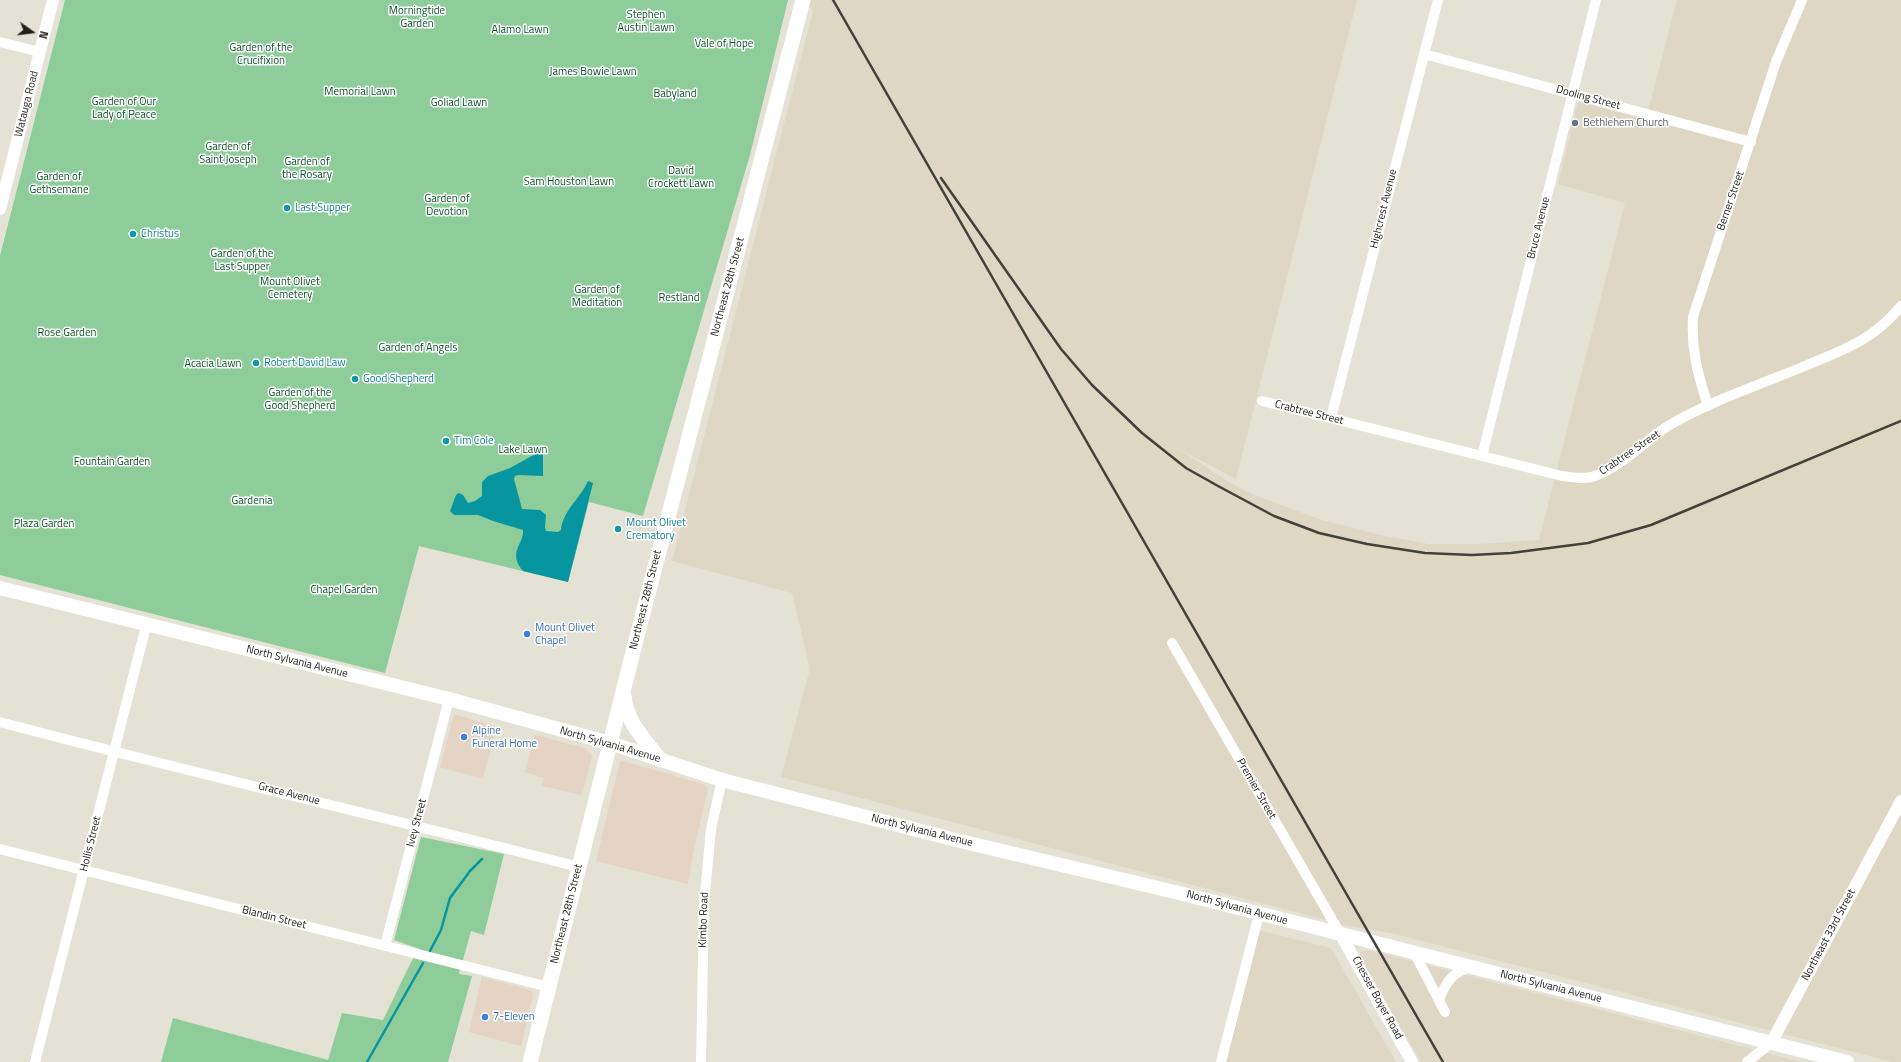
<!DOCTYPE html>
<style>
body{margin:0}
#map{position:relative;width:1901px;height:1062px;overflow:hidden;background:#e4e1d5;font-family:"Titillium Web",sans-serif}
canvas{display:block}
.north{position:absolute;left:12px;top:12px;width:40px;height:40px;-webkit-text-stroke:3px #fff;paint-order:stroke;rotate:104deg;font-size:11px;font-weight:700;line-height:16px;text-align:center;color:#21201c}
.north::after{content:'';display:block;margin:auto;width:14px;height:18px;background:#21201c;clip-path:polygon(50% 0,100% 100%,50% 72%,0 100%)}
</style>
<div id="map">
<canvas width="1901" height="1062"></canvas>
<div class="north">N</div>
</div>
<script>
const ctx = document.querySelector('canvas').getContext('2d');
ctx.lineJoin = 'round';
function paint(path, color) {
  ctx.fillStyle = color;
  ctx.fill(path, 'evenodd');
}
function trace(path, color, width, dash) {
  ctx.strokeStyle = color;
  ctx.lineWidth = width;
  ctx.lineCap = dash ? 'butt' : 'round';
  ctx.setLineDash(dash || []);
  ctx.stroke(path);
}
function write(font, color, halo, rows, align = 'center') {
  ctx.font = font + ' "Titillium Web",sans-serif';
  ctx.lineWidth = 3;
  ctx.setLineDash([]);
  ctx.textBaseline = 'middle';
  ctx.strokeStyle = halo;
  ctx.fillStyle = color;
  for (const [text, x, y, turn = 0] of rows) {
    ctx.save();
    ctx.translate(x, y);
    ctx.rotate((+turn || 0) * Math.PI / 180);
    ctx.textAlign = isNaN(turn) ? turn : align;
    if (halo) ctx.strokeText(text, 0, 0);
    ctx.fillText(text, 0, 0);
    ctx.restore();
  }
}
paint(new Path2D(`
 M454,714L496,727L483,779L440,767Z
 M535,735L585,748L592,756L582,795L542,786L544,778L525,772Z
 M623,761L703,784L708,789L693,853L688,884L596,861L620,762Z
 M482,977L530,990L533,994L521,1046L469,1032Z`), '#e5d3c3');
paint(new Path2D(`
 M807,0H1357L1236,479L1176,447L1230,483L1254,495L1322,520L1385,536L1428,544H1480L1539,540L1625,203L1558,184L1578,102L1646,119L1677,0H1901V1062H1893L1395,934L1345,925L781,777L810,669L792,593L672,561L813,11Z
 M1257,930L1331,948L1396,1062H1226Z
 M1368,950L1408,960L1801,1062H1421L1361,959L1360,952Z`), '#ddd7c4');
paint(new Path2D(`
 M65,0H788L750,155L643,516L589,502L568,582L419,546L385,673L0,575V256Z
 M421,837L504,854L484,935L471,931L459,974L472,976L448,1062H161L173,1018L328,1060L342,1013L383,1020L411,962L420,949L394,940Z`), '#8ecd99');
paint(new Path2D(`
 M541,451L543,453V476L518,475L515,476L514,479L522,509L540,510L546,515L545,527L546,531L558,532L561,530C563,510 580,499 588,481L593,483L568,582L523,571C507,552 524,545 523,530L493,521L478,515H454L450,511L456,495L459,493L463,495L468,503L475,501L482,496V482L488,476L510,468Z`), '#0795a0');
trace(new Path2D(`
 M430,951L441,930L450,898L470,871L482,859
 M367,1062L423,963`), '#0795a0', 2.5);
trace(new Path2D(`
 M0,42L40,52
 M1424,54L1751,142
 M1262,401L1562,476C1573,477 1585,480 1595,476C1623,466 1644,441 1668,426C1710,401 1759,385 1805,366C1845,349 1872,341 1901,306
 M1708,406C1698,375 1691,350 1693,317L1776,62L1802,0
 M1331,418L1438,0
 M1482,456L1596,0
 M1172,643L1341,935
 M0,722C192,773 386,817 579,867
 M0,849L549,987
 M385,946L449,699
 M1414,952L1445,1012
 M1439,1000C1446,982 1453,971 1472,967
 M35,1062L146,626
 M701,1062L704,904L711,829L722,780
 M1221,1062L1259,914
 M1747,1062L1771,1043`), '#fff', 10);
trace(new Path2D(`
 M0,209L53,0
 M1341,935L1412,1062
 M1771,1043L1901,801`), '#fff', 12);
trace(new Path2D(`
 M0,588L449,699L610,743L722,780L960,841L1175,892L1847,1062`), '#fff', 14);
trace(new Path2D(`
 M624,696C627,724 645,739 660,760
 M530,1062L636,640L803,0`), '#fff', 15);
trace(new Path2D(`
 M833,0L1443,1062
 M941,178L1061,349L1092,385L1142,433L1186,468L1218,486L1274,516L1319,533L1367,544L1425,553L1472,555L1511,553L1588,543L1651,525L1901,421`), '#42403b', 2.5);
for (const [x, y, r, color] of [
 [1575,123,4,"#6b7280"],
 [287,208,4,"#0f9aa8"],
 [133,234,4,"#0f9aa8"],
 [256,363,4,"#0f9aa8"],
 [355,379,4,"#0f9aa8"],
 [446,441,4,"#0f9aa8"],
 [618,529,4,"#0f9aa8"],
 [527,634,4,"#3f7fe0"],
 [464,737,4,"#3f7fe0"],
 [485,1017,4,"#3f7fe0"]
]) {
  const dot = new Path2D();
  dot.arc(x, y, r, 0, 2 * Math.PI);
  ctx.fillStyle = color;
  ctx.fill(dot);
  trace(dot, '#fff', 1.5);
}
write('11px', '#065423', '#fff', [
 ["Morningtide",417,11],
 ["Garden",417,24],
 ["Stephen",646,15],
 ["Austin Lawn",646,28],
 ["Alamo Lawn",520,30],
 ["Vale of Hope",724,44],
 ["Garden of the",261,48],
 ["Crucifixion",261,61],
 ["James Bowie Lawn",593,72],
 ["Memorial Lawn",360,92],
 ["Babyland",675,94],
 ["Garden of Our",124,102],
 ["Lady of Peace",124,115],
 ["Goliad Lawn",459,103],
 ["Garden of",228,147],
 ["Saint Joseph",228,160],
 ["Garden of",307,162],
 ["the Rosary",307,175],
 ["David",681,171],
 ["Crockett Lawn",681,184],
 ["Garden of",59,177],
 ["Gethsemane",59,190],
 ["Sam Houston Lawn",569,182],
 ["Garden of",447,199],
 ["Devotion",447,212],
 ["Garden of the",242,254],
 ["Last Supper",242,267],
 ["Mount Olivet",290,282],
 ["Cemetery",290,295],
 ["Garden of",597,290],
 ["Meditation",597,303],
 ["Restland",679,298],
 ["Rose Garden",67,333],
 ["Garden of Angels",418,348],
 ["Acacia Lawn",213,364],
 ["Garden of the",300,393],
 ["Good Shepherd",300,406],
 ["Lake Lawn",523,450],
 ["Fountain Garden",112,462],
 ["Gardenia",252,501],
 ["Plaza Garden",44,524],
 ["Chapel Garden",344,590]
]);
write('11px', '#21201c', '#fff', [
 ["Dooling Street",1588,98,15],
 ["Watauga Road",27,104,-76],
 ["Berner Street",1731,201,-71],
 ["Highcrest Avenue",1384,209,-76],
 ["Bruce Avenue",1539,228,-76],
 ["Northeast 28th Street",728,287,-75],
 ["Crabtree Street",1309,413,14],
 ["Crabtree Street",1630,453,-34],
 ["Northeast 28th Street",646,600,-76],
 ["North Sylvania Avenue",297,662,14],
 ["North Sylvania Avenue",610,745,16],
 ["Premier Street",1256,789,60],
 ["Grace Avenue",289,794,14],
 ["Ivey Street",417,823,-75],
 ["North Sylvania Avenue",922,831,14],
 ["Hollis Street",91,844,-76],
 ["North Sylvania Avenue",1237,908,15],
 ["Northeast 28th Street",567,914,-76],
 ["Blandin Street",274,918,14],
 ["Kimbo Road",704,920,-88],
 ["Northeast 33rd Street",1829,935,-62],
 ["North Sylvania Avenue",1551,987,14],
 ["Chesser Boyer Road",1377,998,61]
]);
write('11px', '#5b616d', '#fff', [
 ["Bethlehem Church",1583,123]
], 'left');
write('11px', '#0d838f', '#fff', [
 ["Last Supper",295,208],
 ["Christus",141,234],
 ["Robert David Law",264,363],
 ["Good Shepherd",363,379],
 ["Tim Cole",454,441],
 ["Mount Olivet",626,523],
 ["Crematory",626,536]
], 'left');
write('11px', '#366cbe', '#fff', [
 ["Mount Olivet",535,628],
 ["Chapel",535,641],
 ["Alpine",472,731],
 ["Funeral Home",472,744],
 ["7-Eleven",493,1017]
], 'left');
</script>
